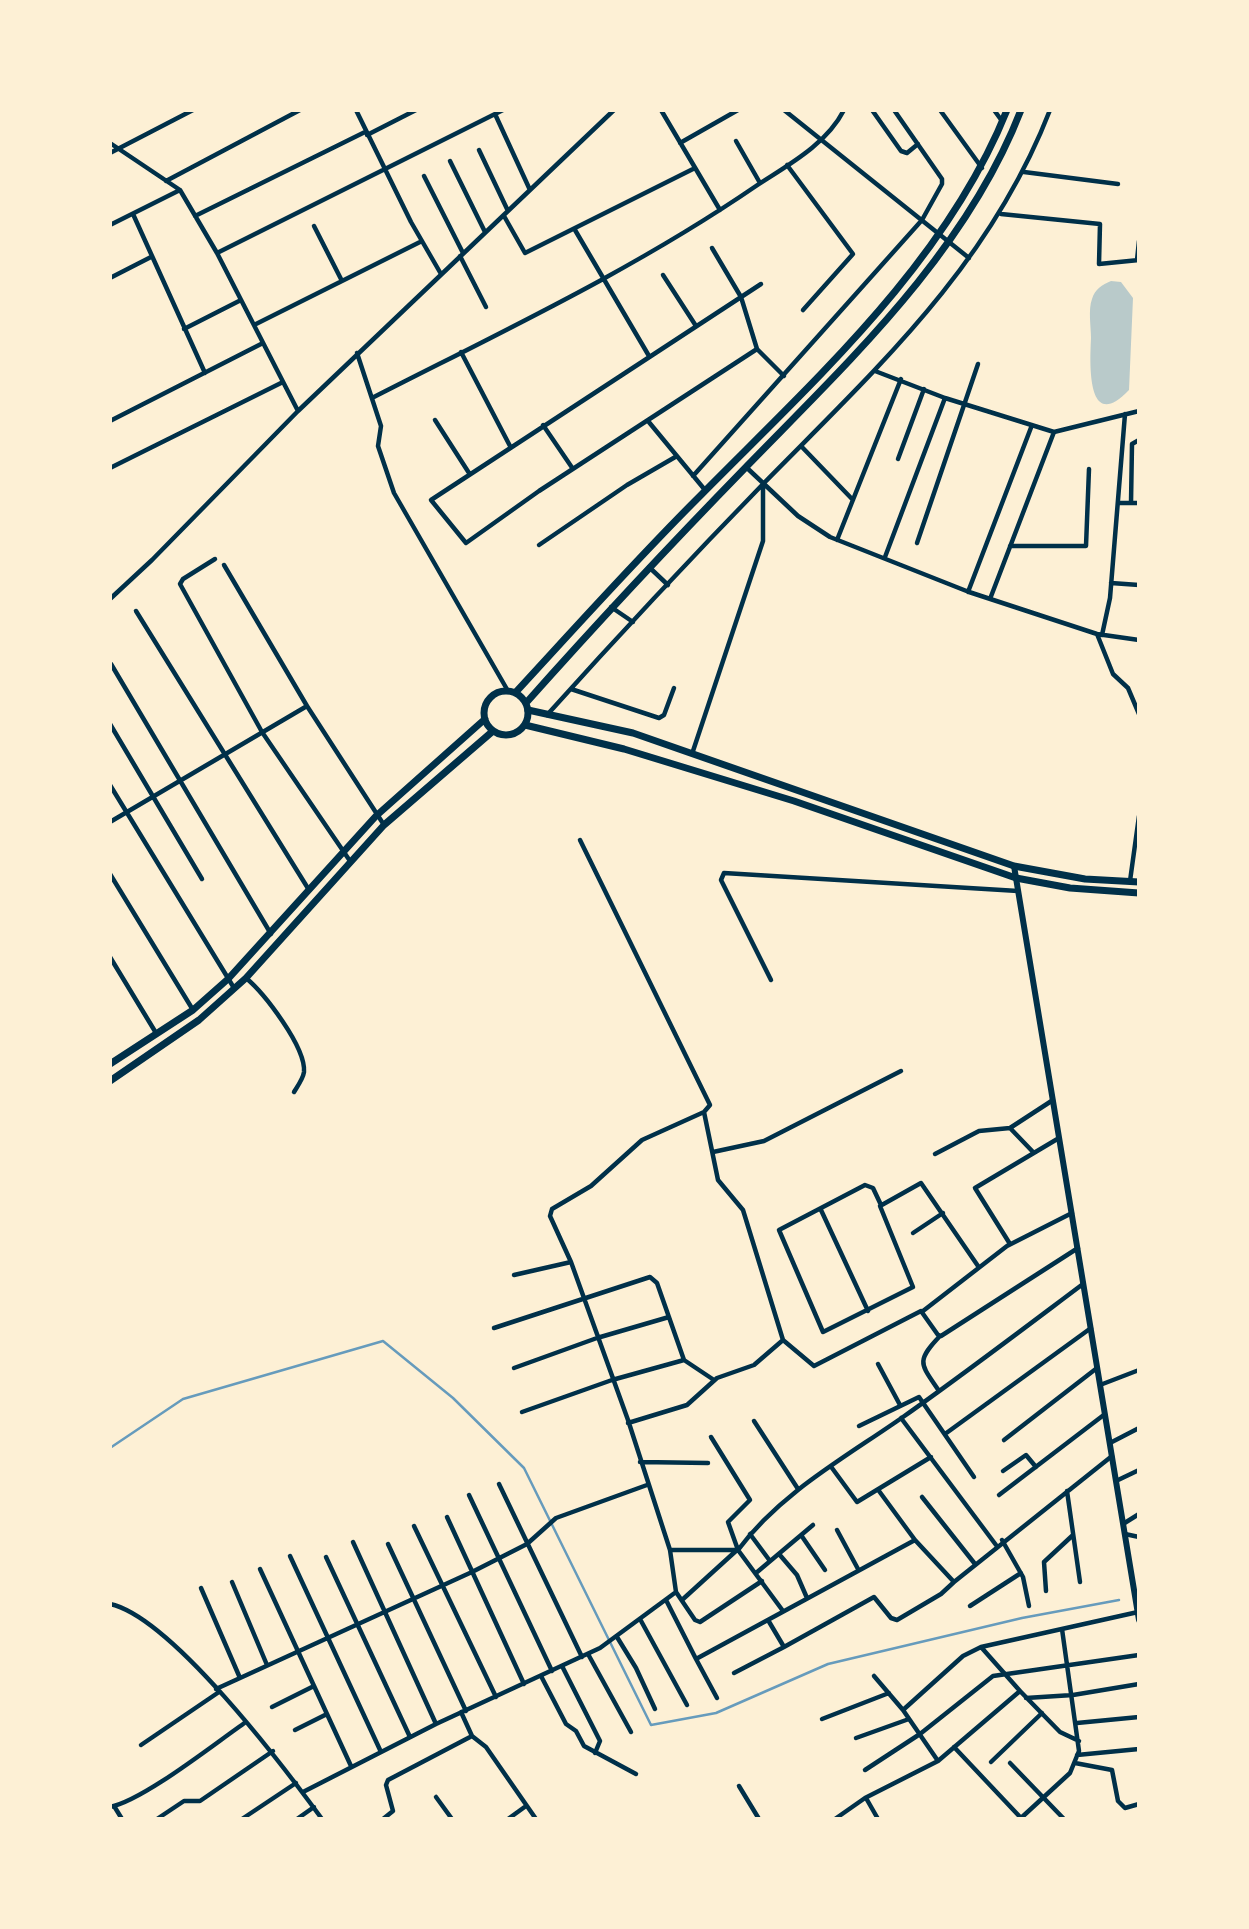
<!DOCTYPE html>
<style>
body{margin:0}
#map{position:relative;width:1249px;height:1929px;overflow:hidden;background:#fdf0d5;font-family:"Archivo Narrow",sans-serif}
canvas{display:block}
.frame{position:absolute;inset:0;border:112px solid #fdf0d5;pointer-events:none}
</style>
<div id="map">
<canvas width="1249" height="1929"></canvas>
<div class="frame"></div>
</div>
<script>
const ctx = document.querySelector('canvas').getContext('2d');
ctx.lineJoin = 'round';
function paint(path, color) {
  ctx.fillStyle = color;
  ctx.fill(path, 'evenodd');
}
function trace(path, color, width, dash) {
  ctx.strokeStyle = color;
  ctx.lineWidth = width;
  ctx.lineCap = dash ? 'butt' : 'round';
  ctx.setLineDash(dash || []);
  ctx.stroke(path);
}
paint(new Path2D(`
 M1111,281L1121,282L1133,298L1129,390C1086,435 1090,361 1091,338C1091,326 1088,310 1092,299C1095,289 1102,285 1111,281Z`), '#b9caca');
trace(new Path2D(`
 M110,1448L183,1399L383,1341L453,1398L524,1468L651,1725L716,1713L828,1664L1022,1618L1119,1600`), '#669bbc', 2.5);
trace(new Path2D(`
 M356,110L411,222L441,274
 M661,110L720,210
 M784,110L969,258
 M872,110L901,151L907,153L918,144
 M940,110L982,168
 M994,110L1002,121
 M495,114L530,190
 M367,135L416,110
 M736,141L760,183
 M110,143L180,190L217,253L298,411
 M680,143L738,110
 M479,150L508,211
 M110,153L193,110
 M450,161L485,232
 M787,165L853,254L803,310
 M1024,172L1118,184
 M424,176L463,253
 M166,181L300,110
 M133,214L205,373
 M1001,214L1100,224L1099,264L1139,260
 M195,216L365,132
 M504,216L525,253L695,168
 M110,225L180,190
 M314,226L342,281
 M575,230L649,356
 M712,248L741,297L757,349L784,376
 M217,253L503,110
 M460,256L486,307
 M1137,260L1139,241
 M663,275L696,326
 M110,278L151,257
 M254,325L422,241
 M184,329L241,300
 M757,349L539,491L466,543L431,500L761,284
 M461,352L510,446
 M357,353L381,426L378,446L394,493L508,691
 M875,371L945,398L1054,432L1139,411
 M372,398C503,331 635,269 756,186C788,165 826,145 844,110
 M435,420L469,473
 M110,421L263,343
 M648,421L705,490
 M543,425L573,469
 M801,446L853,500
 M898,459L924,389
 M746,467L798,516L830,537L969,592L1097,634L1139,640
 M110,468L283,382
 M693,476L922,220L942,184V179L894,110
 M1119,503H1139
 M1131,503L1132,444L1139,440
 M837,540L901,379
 M917,543L978,364
 M539,545L627,485L677,456
 M1010,546H1086L1089,469
 M885,557L945,398
 M215,559L183,579L180,584L262,732L350,861
 M224,565L307,706L384,825
 M649,567L668,585
 M1111,583L1139,585
 M968,592L1032,425
 M110,599L152,560L298,411L614,110
 M990,599L1054,432
 M611,607L633,622
 M136,611L309,890
 M1097,634L1113,674L1128,688L1139,714
 M1102,635L1110,598L1125,414
 M111,664L271,934
 M571,689L659,718L664,715L674,688
 M547,715C618,636 691,558 765,482C878,367 990,265 1050,110
 M110,724L202,879
 M692,754L763,541V486
 M110,785L234,988
 M110,822L307,706
 M110,874L193,1010
 M1130,881L1139,816
 M110,957L156,1033
 M246,978C264,993 306,1047 304,1072C303,1079 297,1087 294,1092
 M771,980L721,880L724,873L1018,891
 M1010,1128L1034,1153
 M713,1152L764,1141L901,1071
 M935,1154L979,1131L1010,1128L1053,1100
 M881,1205L873,1188L865,1185L779,1230L823,1332L913,1287L880,1206L921,1183L978,1266
 M821,1210L868,1311
 M913,1233L943,1213
 M1010,1244L975,1188L1059,1138
 M571,1262L550,1216L552,1209L591,1186L642,1140L704,1112L710,1105L580,840
 M514,1275L571,1262L628,1420L670,1550L676,1592L695,1620L700,1622L762,1581
 M923,1311L1007,1246L1072,1213
 M494,1328L650,1277L657,1283L684,1360L714,1380
 M783,1340L814,1366L921,1311L938,1335L941,1336L1078,1248
 M878,1364L900,1405
 M514,1368L597,1338L669,1317
 M1100,1385L1139,1370
 M939,1391C921,1364 915,1362 940,1336
 M522,1412L612,1380L684,1360
 M901,1418L996,1545
 M754,1421L798,1489
 M628,1423L687,1405L717,1378L754,1365L783,1340L743,1210L718,1180L704,1112
 M859,1426L919,1397L974,1477
 M945,1434L1091,1328
 M711,1437L750,1500L728,1522L738,1550L783,1611
 M1004,1440L1097,1368
 M1110,1443L1139,1428
 M640,1462L708,1463
 M832,1468L857,1502L931,1457
 M1003,1471L1026,1455L1036,1467
 M1116,1481L1139,1470
 M499,1484L582,1657
 M879,1491L915,1540
 M1067,1491L1080,1582
 M469,1495L552,1671
 M999,1495L1105,1414
 M922,1497L975,1564
 M447,1517L524,1684
 M1123,1524L1139,1514
 M414,1526L496,1697
 M837,1530L858,1569
 M750,1534L770,1561
 M1125,1534L1139,1537
 M801,1535L825,1570
 M1002,1540L1023,1577L1029,1606
 M353,1542L436,1724
 M388,1544L466,1711
 M670,1550H738C780,1493 846,1457 903,1417C964,1374 1023,1329 1083,1284
 M779,1554L797,1575L807,1598
 M290,1556L381,1752
 M326,1557L410,1737
 M260,1569L351,1766
 M756,1573L813,1525
 M232,1582L267,1665
 M201,1588L240,1678
 M1046,1591L1044,1562L1073,1535
 M666,1600L696,1659L915,1540L954,1582L1112,1456
 M682,1600L737,1550
 M110,1604C171,1617 284,1767 322,1819
 M970,1606L1021,1573
 M640,1619L687,1705
 M768,1620L784,1647L874,1597L891,1618L897,1620L941,1594L954,1582
 M617,1637L636,1668L655,1709
 M588,1654L631,1732
 M696,1659L717,1698
 M562,1666L600,1741L595,1753
 M734,1673L784,1647
 M541,1676L566,1724L576,1731L584,1746L636,1774
 M874,1676L903,1710L938,1761
 M216,1689L472,1572L527,1544L556,1518L647,1485
 M1020,1691L1060,1732L1079,1741
 M1026,1698L1073,1695L1139,1684
 M272,1707L314,1686
 M903,1710L963,1656L981,1647
 M822,1719L889,1693
 M1077,1723L1139,1717
 M295,1730L327,1714
 M472,1736L486,1747L536,1819
 M856,1738L909,1719
 M141,1745L219,1692
 M954,1747L1021,1818
 M1077,1755L1139,1749
 M991,1762L1042,1713
 M1010,1763L1064,1819
 M1075,1763L1112,1770L1118,1801L1125,1808L1139,1804
 M865,1770L920,1734L993,1676L1139,1655
 M739,1786L759,1819
 M303,1792L436,1724L600,1648L676,1592
 M436,1797L452,1819
 M866,1798L878,1819
 M114,1806L122,1819
 M110,1807C144,1800 214,1744 246,1722
 M1021,1818L1070,1773L1079,1751L1062,1629
 M157,1819L184,1801H200L273,1751
 M242,1819L296,1783
 M297,1819L314,1807
 M383,1819L393,1811L386,1785L388,1780L472,1736L461,1712
 M508,1819L526,1806
 M835,1819L865,1798L938,1761L1020,1691L981,1647L1138,1612`), '#003049', 4.5);
trace(new Path2D(`
 M1014,866L1139,1620`), '#003049', 6);
trace(new Path2D(`
 M528,710L633,733L1014,866L1085,879L1139,882
 M525,725L624,749L794,801L1016,878L1070,888L1139,893`), '#003049', 7);
trace(new Path2D(`
 M484 713a22 22 0 1 1 44 0a22 22 0 1 1-44 0Z
 M515,693C575,628 634,562 696,500C811,383 945,265 1007,110
 M526,703C598,622 672,543 747,466C851,359 966,252 1021,110
 M110,1064L193,1010L228,979L376,816L485,719
 M110,1081L199,1020L246,978L384,825L493,731`), '#003049', 7);
</script>
